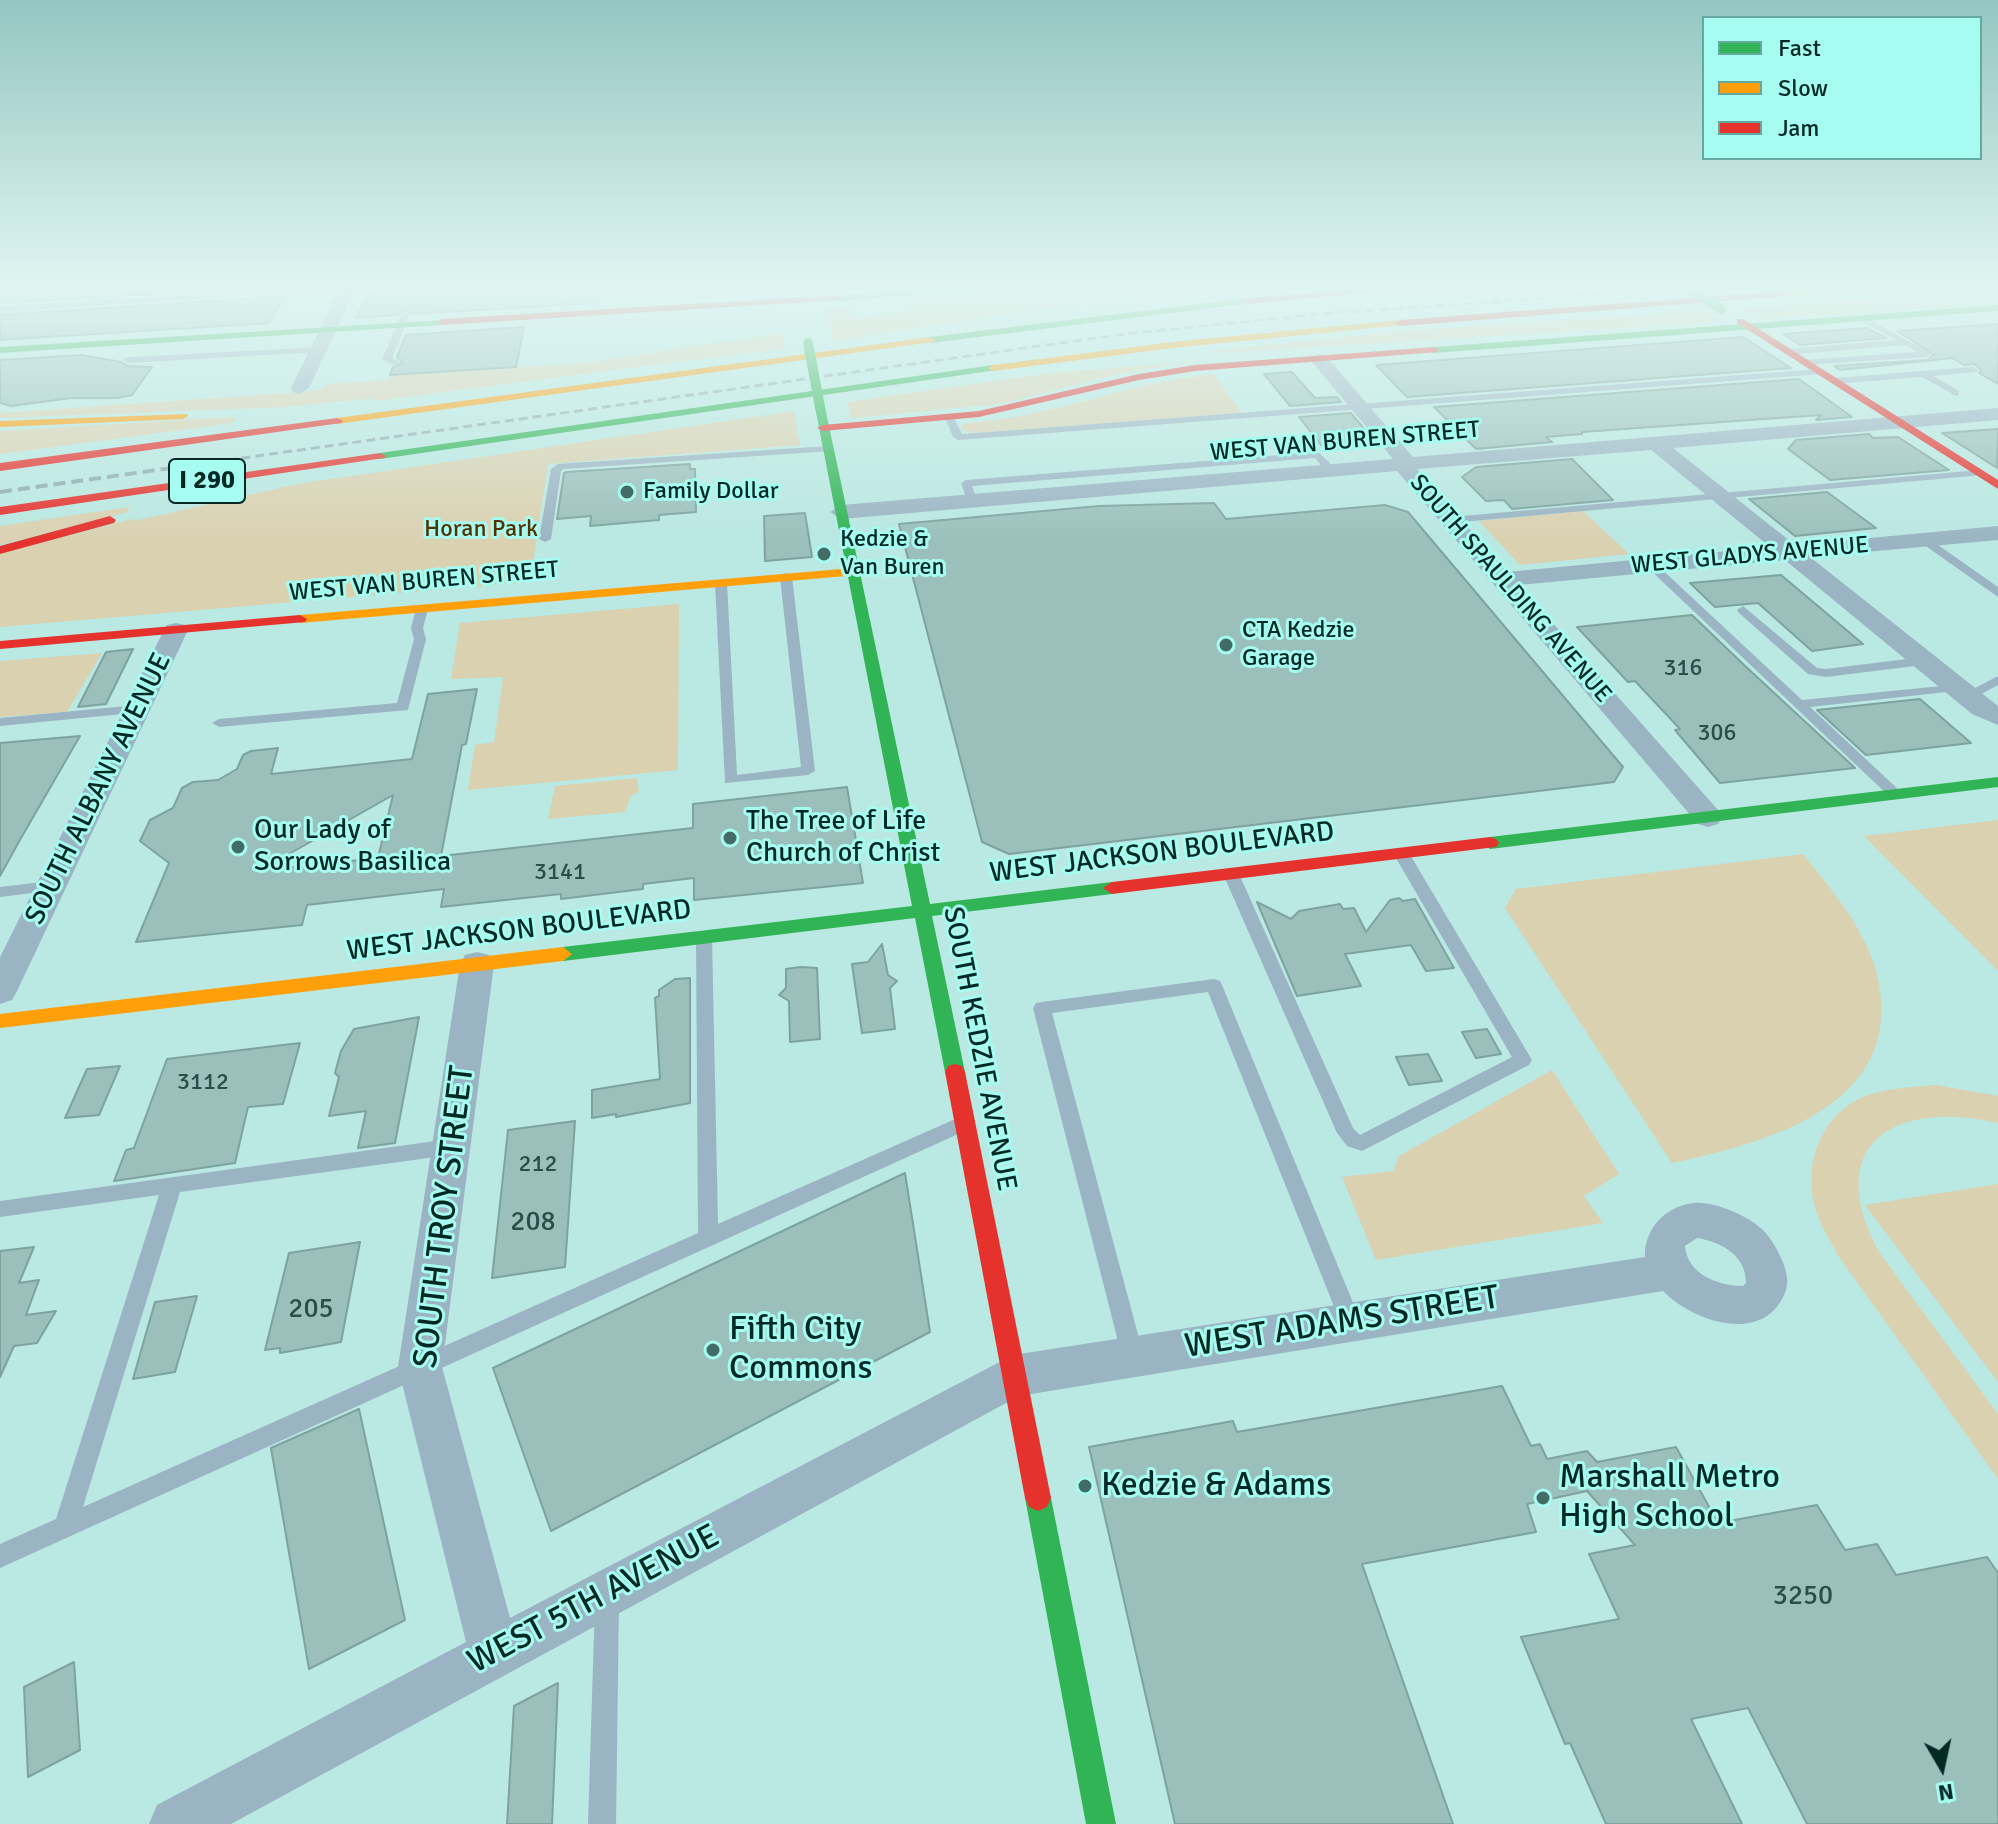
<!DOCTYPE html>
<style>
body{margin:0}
#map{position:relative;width:1998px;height:1824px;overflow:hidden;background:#bae8e2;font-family:Signika,sans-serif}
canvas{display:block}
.legend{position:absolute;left:1702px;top:16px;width:280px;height:144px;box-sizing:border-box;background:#a6fcf0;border:2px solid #65a89f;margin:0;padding:10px 14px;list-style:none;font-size:24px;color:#032925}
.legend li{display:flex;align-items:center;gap:16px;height:40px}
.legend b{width:40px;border:2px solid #65a89f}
.north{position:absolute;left:1902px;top:1728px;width:80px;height:80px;-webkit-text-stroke:6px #a6fcf0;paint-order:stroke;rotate:171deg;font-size:22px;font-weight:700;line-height:32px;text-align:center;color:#032925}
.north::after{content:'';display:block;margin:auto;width:28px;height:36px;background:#032925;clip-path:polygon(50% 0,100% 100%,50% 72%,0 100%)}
</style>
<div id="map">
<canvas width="1998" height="1824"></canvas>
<ul class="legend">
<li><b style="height:10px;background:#30b455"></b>Fast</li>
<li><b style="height:10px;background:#ff9f0a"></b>Slow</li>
<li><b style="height:10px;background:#e5322d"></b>Jam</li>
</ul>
<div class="north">N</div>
</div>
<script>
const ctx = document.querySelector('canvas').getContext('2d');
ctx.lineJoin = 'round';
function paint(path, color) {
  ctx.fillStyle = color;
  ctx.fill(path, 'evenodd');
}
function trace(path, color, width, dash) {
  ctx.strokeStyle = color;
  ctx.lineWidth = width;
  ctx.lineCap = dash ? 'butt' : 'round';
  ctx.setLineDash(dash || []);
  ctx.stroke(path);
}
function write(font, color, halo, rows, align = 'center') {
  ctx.font = font + ' Signika,sans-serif';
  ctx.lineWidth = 6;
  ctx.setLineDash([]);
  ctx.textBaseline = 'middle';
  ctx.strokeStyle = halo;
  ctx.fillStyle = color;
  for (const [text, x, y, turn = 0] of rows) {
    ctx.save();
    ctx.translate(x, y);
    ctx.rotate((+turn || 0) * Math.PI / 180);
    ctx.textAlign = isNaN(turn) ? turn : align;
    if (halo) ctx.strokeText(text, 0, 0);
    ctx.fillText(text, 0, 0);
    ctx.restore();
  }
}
paint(new Path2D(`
 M1133,286H1193L833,341L825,308L850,306L854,318L913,311L911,302L932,299Z
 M1307,286L1088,308L1086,307L1246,287Z
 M1998,290V303L1761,319L1741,308Z
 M1704,311L1719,322L1216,353L1212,351L1402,331Z
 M778,334L783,335L785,348L374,401V398L285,407L0,418V413L315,391L323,389L326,384L388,380L390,375L583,363Z
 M1196,361L1118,374L1000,404L851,418L847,402L1050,373Z
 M1214,374L1242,413L971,433L961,429L962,425L968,423C1052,417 1130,382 1214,374Z
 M794,411L800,445L548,464L530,582L0,627V554L131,519L134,521L297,484Z
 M233,417L236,421L226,424L0,454V431Z
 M129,507L128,512L0,545V526Z
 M1583,511L1629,554L1520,565L1479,521Z
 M679,604L678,770L468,790L475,745L494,742L503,677L451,679L460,623Z
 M102,653L67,712L0,717V661Z
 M637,778L639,792L631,796L625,812L548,819L555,786Z
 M1998,820V971L1864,836Z
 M1803,854C1830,888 1862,925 1875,967C1913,1102 1773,1142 1672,1163L1505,908L1516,889Z
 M1552,1070L1619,1174L1584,1196L1603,1223L1376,1260L1342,1177L1393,1171L1399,1156Z
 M1936,1085L1998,1096V1123C1895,1099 1821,1143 1879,1252L1998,1414V1479L1839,1257C1830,1240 1820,1225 1815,1207C1803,1164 1821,1115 1863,1097C1886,1088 1911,1087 1936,1085Z
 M1998,1184V1382L1865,1205Z`), '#dad1b1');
const building = new Path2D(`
 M0,286H263V288L0,303Z
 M415,286H598V303L411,314L405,310L398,315L356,318L370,291Z
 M285,296L269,323L0,340V315Z
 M1998,324V384L1979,373L1981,370L1975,364L1964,365L1953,358L1840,370L1834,366L1927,360L1934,355L1897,331Z
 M524,327L516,367L390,375L393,367L403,363L397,357L406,335Z
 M1867,328L1886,338L1800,345L1783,334Z
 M1743,337L1791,368L1407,397L1376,365Z
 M82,355L121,362L128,366L152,367L132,395L117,398H72L11,406L0,403V360Z
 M1292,372L1315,398L1337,397L1341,402L1290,406L1264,374Z
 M1799,379L1852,417L1816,420L1821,415L1582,432V434L1546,437L1552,442L1476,449L1434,407Z
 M1351,413L1378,446L1325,450L1299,417Z
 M1998,429L1997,468L1942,433Z
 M1869,434L1873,438L1898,437L1949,470L1830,480L1788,449L1796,440Z
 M1572,459L1613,500L1512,509L1504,500L1486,501L1462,477L1476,467Z
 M690,464V469H695L696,512L659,515V520L590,526L591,516L557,519L564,473L567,472Z
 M1827,492L1876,528L1795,536L1749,499Z
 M1214,503L1226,519L1385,505L1408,512L1623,767L1614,782L1009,854L982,842L899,524L1099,506Z
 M805,513L812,557L765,561L764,516Z
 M1781,575L1863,644L1812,651L1758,603L1715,607L1690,583Z
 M1692,615L1743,664L1855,768L1720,783L1675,730L1680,729L1635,681L1628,682L1577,627Z
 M133,649L106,704L78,707L106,652Z
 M477,689L466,744L462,745L441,856L693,828V804L847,787L863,883L694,900V878L643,884V889L561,899V894L441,907L444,889L307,905L302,925L136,942L169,863L140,841L150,820L173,808L182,788L193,782L218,780L237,769L243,755L251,751L278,748L271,774L412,759L428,694ZM393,795L378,858L259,871Z
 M1920,699L1971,743L1866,755L1817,710Z
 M80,736L21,838L0,876V743Z
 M1399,898L1403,901L1415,899L1454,968L1426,971L1411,945L1345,954L1361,986L1297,996L1257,902L1291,919L1299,911L1340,904L1343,909L1354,908L1366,932L1390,900Z
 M882,944L888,975L897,981L890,988L895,1029L862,1033L852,964L868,962Z
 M800,967L817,968L820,1039L790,1042L789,1001L779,995L786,988V969Z
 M690,978V1103L616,1117V1114L592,1118V1090L660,1079L655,998L659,996V990L675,979Z
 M419,1017L395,1143L358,1148L366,1111L329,1116L339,1077L335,1073L341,1051L354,1029Z
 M1487,1029L1501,1054L1476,1058L1462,1032Z
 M300,1043L283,1104L248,1107L235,1163L114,1181L126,1150L134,1148L167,1059Z
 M1428,1054L1442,1081L1409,1085L1396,1057Z
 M120,1066L99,1115L65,1118L87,1069Z
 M575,1121L565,1267L492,1278L508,1130Z
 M905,1173L930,1332L551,1531L493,1368Z
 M360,1242L341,1342L280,1353V1348L265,1350L289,1253Z
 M34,1247L19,1283L39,1280L26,1315L56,1311L37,1343L14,1346L0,1377V1251Z
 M197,1296L175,1372L133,1379L155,1302Z
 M1502,1386L1531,1446L1540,1444L1547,1459L1587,1451L1597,1462L1676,1447L1718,1523L1817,1505L1845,1550L1877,1544L1896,1575L1987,1557L1998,1573V1824H1807L1748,1708L1691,1719L1742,1824H1606L1570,1743L1565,1744L1521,1637L1619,1619L1589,1554L1635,1545L1587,1491L1527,1504L1536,1532L1362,1564L1453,1824H1175L1089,1447L1233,1421L1237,1432Z
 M359,1409L405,1620L309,1669L271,1448Z
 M74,1662L80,1750L28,1777L24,1687Z
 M558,1683L552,1824H507L514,1706Z`);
paint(building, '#9bc0bc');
trace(building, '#7ea39f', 2);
paint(new Path2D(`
 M342,286H394L0,312V306Z
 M405,313L409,316L392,358L400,362L395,365L382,359L401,316Z
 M1862,315L1931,354L1927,357L1804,365L1801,364V360L1917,352L1904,345L1787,355L1783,352L1787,349L1896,340L1859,320L1858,318Z
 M322,347L323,349L319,352L128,363L123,360L128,357Z
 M1973,367L1978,370L1976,372L1934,376L1959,391V395L1956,396L1922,377L1835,384L1830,381L1835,378Z
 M1819,369L1822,370V374L958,440L953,437L945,418L953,416L962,434Z
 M828,446L832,447V451L564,469L561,471L551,539L545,542L539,539L551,469L558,464Z
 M1318,452L1334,467V471H1326L1315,458L972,486L977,500L972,503L967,500L961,483L966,480Z
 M1979,470L1983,471V475L1451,523L1445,520L1451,517Z
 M1920,538H1928L1998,587V597L1920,542Z
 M1651,562L1655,563L1802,700L1961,684V690L1956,691L1810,707L1900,791L1902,794L1900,797H1890L1647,567L1645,565Z
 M786,573L792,577L815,771L808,775L725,783L715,583L721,579L727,583L737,775L801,767L780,577Z
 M422,605L428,609L423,628L426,639L408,710L219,727L212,723L219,719L397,703L414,639L411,628L416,609Z
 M1743,606L1817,668L1826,669L1923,657L1929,661L1923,665L1826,677L1808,674L1739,613L1737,610Z
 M1998,676V685L1972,699H1962L1960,696Z
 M138,705L145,709L143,712L0,726V718Z
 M1401,848L1409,853L1532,1060L1529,1065L1362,1151L1347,1146L1337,1133L1223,874L1231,869L1239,874L1353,1128L1360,1135L1512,1057L1393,853Z
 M51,881L57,882L59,886L57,890L0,897V887Z
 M704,931L712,937L718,1224L953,1120L960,1117L967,1120L969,1125L967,1130L0,1568V1544L56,1519L159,1195L0,1217V1201L450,1139L457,1141L459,1147L457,1153L450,1155L180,1192L83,1507L698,1233L696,937Z
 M1214,979L1220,981L1222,985L1361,1322L1357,1329L1350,1332L1343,1329L1208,992L1052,1013L1144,1357L1141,1364L1133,1367L1125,1364L1122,1357L1033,1008L1036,1003L1042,1002Z
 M607,1590L616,1593L619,1602L616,1824H588L595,1602L598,1593Z`), '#9bb4c3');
paint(new Path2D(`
 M341,286H357L309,388L300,394L293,392L291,388Z
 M1319,354L1325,355L1413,457L1998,408V420L1673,448L1795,545L1998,526V540L1810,557L1998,706V725L1972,714L1785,560L1519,585L1718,810L1723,817L1718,824L1708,827L1698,824L1397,471L841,519L830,512L841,505L1393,459L1313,363L1310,359ZM1651,450L1770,547L1507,572L1417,469Z
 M176,623L185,625L188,630L17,991L12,1000L0,1004V957L164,630L167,625Z
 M477,952L489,955L494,964L442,1367L510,1618L1013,1355L1645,1257C1644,1229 1665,1206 1694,1203C1712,1201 1743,1214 1757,1225C1769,1234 1776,1247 1782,1260C1786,1270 1789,1279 1786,1290C1767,1346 1694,1323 1663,1291L1019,1396L231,1824H149L157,1805L466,1642L398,1367L460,964L465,955ZM1697,1238C1721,1242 1746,1255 1746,1283L1743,1286C1718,1286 1687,1274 1685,1246Z`), '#9bb4c3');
paint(new Path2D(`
 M978,286H1031L838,301L833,298L838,295Z
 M1248,298L1253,301L1251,303L930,343L925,340L930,337Z
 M1998,305V311L1434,353L1429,350L1434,347Z
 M445,320V324L442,325L0,353V347Z
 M993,365L998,368L997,370L380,459L374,456L380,453Z
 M820,404L825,407L930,904L1112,882L1121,888L1112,894L932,916L965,1072L962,1078L955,1080L948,1078L945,1072L915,918L563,961L554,954L563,947L912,906L815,407Z
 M1998,777V787L1490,849L1481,843L1490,837Z
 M1038,1485L1047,1489L1051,1498L1116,1824H1086L1025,1498L1029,1489Z`), '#30b455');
paint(new Path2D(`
 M1859,286H1911L1785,297L1780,294L1785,291Z
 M1400,320L1403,321V325L1181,347L993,371L988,368L993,365L1181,341Z
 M930,337L935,340L934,342L337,424L331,421L337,418Z
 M187,414L188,416L183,419L0,427V421Z
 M853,568L860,572L858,575L300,623L293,619L300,615Z
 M563,947L572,954L563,961L0,1028V1014Z`), '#ff9f0a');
paint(new Path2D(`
 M1393,286H1435L1248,304L1243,301L1248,298Z
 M1785,291L1788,296L1400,326L1395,323L1400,320Z
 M838,295L841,300L442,325L437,322L442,319Z
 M1737,319H1743L1998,480V489L1737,323Z
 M1434,347L1439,350L1438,352L1195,371L1139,380L979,417L823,431L817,428L823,425L979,411L1139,374L1195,365Z
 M337,418L343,421L341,423L0,471V463Z
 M380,453L386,456L384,458L0,515V507Z
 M110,516L116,520L114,523L0,554V546Z
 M300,615L307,619L305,622L0,649V641Z
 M1490,837L1496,839L1499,843L1496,847L1112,894L1103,888L1112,882Z
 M955,1064L962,1066L965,1072L1051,1498L1047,1507L1038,1511L1029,1507L1025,1498L945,1072L948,1066Z`), '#e5322d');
trace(new Path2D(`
 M186,466L1125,334L1320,314L1716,286`), '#90acb2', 3, [9, 5]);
trace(new Path2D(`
 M0,492L200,464`), '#90acb2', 4, [12, 6]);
trace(new Path2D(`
 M1685,286L1721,309
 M808,343L820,407`), '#30b455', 10);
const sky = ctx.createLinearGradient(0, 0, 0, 542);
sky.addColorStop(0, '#94c6c1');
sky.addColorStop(0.53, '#e0f5f2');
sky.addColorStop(1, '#e0f5f200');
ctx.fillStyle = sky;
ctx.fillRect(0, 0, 1998, 542);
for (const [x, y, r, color] of [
 [627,492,8,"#436c67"],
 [824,554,8,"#436c67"],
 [1226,645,8,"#436c67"],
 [730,838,8,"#436c67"],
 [238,847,8,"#436c67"],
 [713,1350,8,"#436c67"],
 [1085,1486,8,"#436c67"],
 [1543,1498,8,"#436c67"]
]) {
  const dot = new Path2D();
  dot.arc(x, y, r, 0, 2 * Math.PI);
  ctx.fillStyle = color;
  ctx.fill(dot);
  trace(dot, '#a6fcf0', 3);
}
write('24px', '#032925', '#a6fcf0', [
 ["WEST VAN BUREN STREET",1345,442,-5],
 ["WEST GLADYS AVENUE",1750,556,-5],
 ["WEST VAN BUREN STREET",424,582,-5],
 ["SOUTH SPAULDING AVENUE",1510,589,49]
]);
write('24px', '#032925', '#a6fcf0', [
 ["Family Dollar",643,492],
 ["Kedzie &",840,540],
 ["Van Buren",840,568],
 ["CTA Kedzie",1242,631],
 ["Garage",1242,659]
], 'left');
write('24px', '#543002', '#a6fcf0', [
 ["Horan Park",481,530]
]);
write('24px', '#294f4b', null, [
 ["316",1683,669],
 ["306",1717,734],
 ["3141",560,873],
 ["3112",203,1083],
 ["212",538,1165]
]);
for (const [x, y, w] of [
 [207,481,76]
]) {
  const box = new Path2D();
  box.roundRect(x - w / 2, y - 22, w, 44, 6);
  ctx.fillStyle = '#a6fcf0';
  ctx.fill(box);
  trace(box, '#032925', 2);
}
write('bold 26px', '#032925', null, [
 ["I 290",207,481]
]);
write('28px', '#032925', '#a6fcf0', [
 ["SOUTH ALBANY AVENUE",99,789,-64],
 ["WEST JACKSON BOULEVARD",1162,853,-7],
 ["WEST JACKSON BOULEVARD",519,931,-7],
 ["SOUTH KEDZIE AVENUE",979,1049,79]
]);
write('28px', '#032925', '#a6fcf0', [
 ["The Tree of Life",746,822],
 ["Church of Christ",746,854],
 ["Our Lady of",254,831],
 ["Sorrows Basilica",254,863]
], 'left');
write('28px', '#294f4b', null, [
 ["208",533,1223],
 ["205",311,1310],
 ["3250",1803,1597]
]);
write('34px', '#032925', '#a6fcf0', [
 ["SOUTH TROY STREET",445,1217,-83],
 ["WEST ADAMS STREET",1342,1323,-9],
 ["WEST 5TH AVENUE",594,1600,-28]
]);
write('34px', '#032925', '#a6fcf0', [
 ["Fifth City",729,1330],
 ["Commons",729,1369],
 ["Marshall Metro",1559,1478],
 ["High School",1559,1517],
 ["Kedzie & Adams",1101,1486]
], 'left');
</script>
